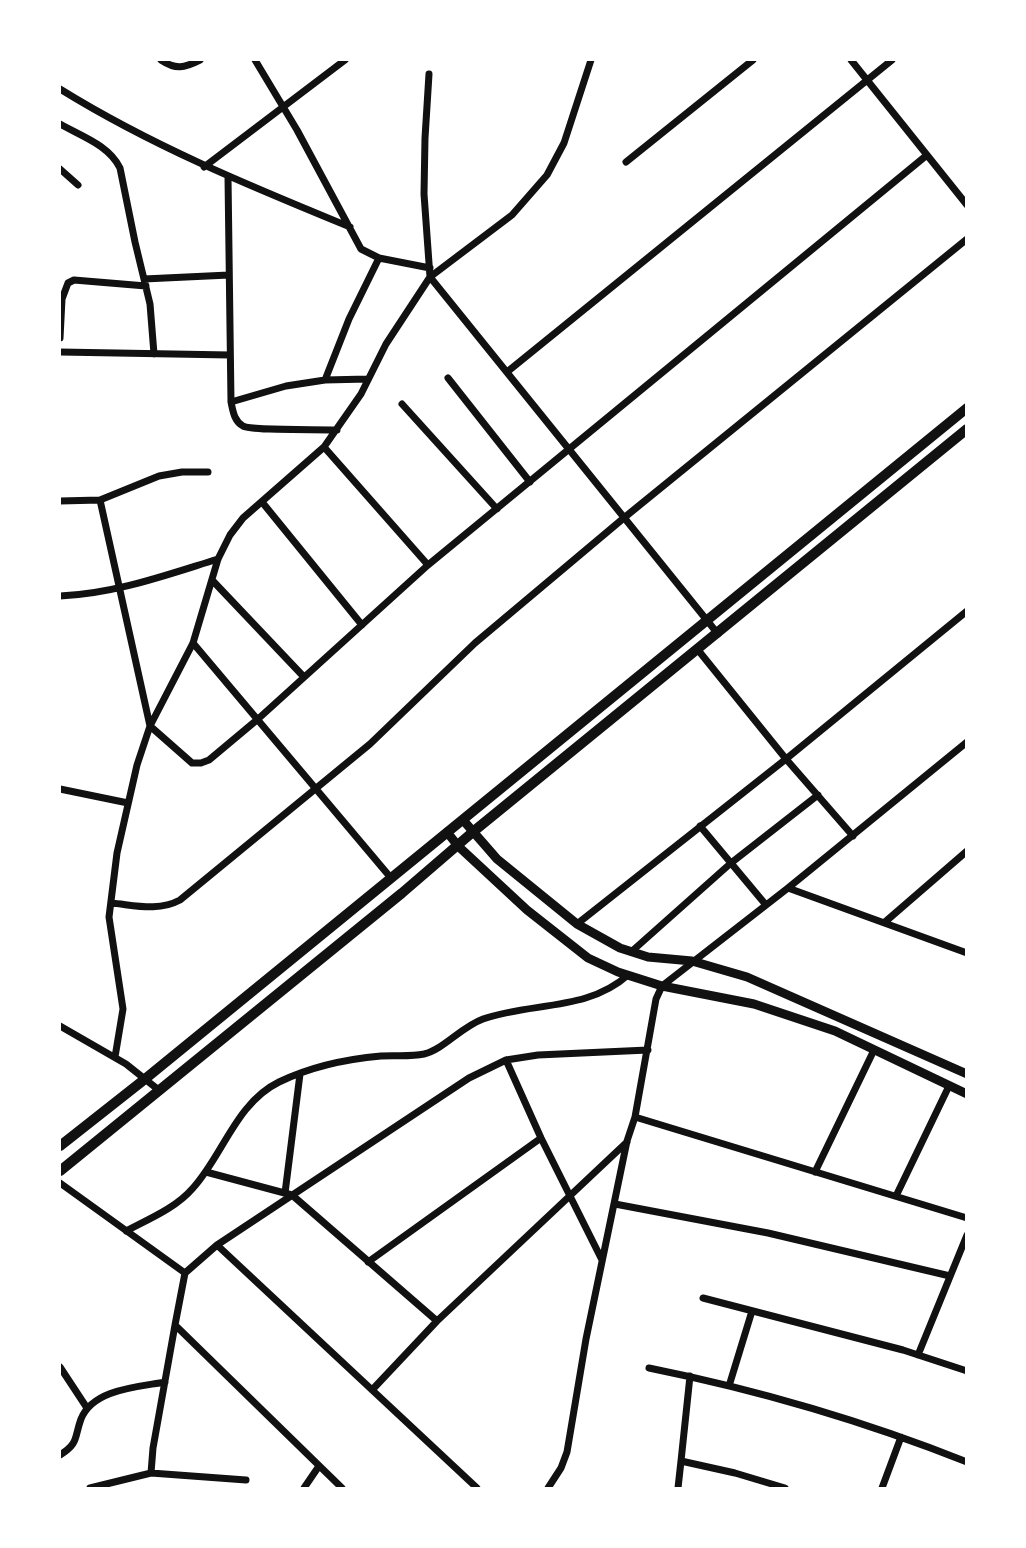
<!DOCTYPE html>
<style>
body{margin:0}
#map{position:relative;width:1026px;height:1548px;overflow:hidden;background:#fff;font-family:"Archivo Narrow",sans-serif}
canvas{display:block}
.frame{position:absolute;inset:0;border:61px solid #fff;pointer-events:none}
</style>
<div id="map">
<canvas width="1026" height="1548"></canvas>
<div class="frame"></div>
</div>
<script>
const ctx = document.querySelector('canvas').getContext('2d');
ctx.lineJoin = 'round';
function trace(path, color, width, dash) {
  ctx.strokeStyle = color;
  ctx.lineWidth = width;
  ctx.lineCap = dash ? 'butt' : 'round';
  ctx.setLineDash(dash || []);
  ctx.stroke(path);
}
trace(new Path2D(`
 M161,60C176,70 184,68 200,60
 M255,60L297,130L361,249L379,258L430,268
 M851,60L967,205
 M429,74L425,138L424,194L430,277L718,634
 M60,89C152,146 250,186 350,227
 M60,124C81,136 109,145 120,168L135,242L150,304L154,354
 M626,162L753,60
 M204,167L345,60
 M60,169L78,185
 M228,177L231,402C233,411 234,421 243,426C251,431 322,429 337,430
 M144,279L229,275
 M60,338L62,299L68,283L74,280L146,286
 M60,352L230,355
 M507,372L892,60
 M448,378L530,482
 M325,380L349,319L379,258
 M231,402L286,386L325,380L368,379
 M402,404L497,509
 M324,447L428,565
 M100,500L150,726L192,763H201L209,760L258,719L428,565L927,155
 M60,501L100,500L159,476L182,472H208
 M262,502L362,625
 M212,580L304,677
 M60,596C114,594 166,575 218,559
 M193,643L391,878
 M698,650L786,759L853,836
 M60,789L128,803
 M700,826L766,905
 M788,888L967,953
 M111,903C134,905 158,912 180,900L370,744L475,643L625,517L967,239
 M885,922L967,851
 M577,924L786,759L967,611
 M631,952L731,863L818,795
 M60,1026L126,1064L160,1091
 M115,1057L123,1009L109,917L117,853L137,765L150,726L193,643L218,559L230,535L243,518L324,447L361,394L386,344L430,277L512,215L547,175L564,143L591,60
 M506,1060L541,1138L602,1260
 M635,1117L967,1218
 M206,1172L292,1195L437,1321
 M815,1172L874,1050
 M60,1183L185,1273L217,1245L477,1488
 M285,1193L300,1074
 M896,1196L949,1086
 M615,1204L768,1233L950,1276
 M126,1231C149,1219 176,1208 193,1188C223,1155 236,1103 279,1082C310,1067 347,1059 381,1056C395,1055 410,1057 424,1054C444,1049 461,1027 483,1019C532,1002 588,1011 628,975
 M217,1245L469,1078L506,1060L538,1055L648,1050
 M368,1262L541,1138
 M185,1273L175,1325L342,1488
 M703,1298L903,1350L967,1371
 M918,1355L967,1235
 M60,1367L87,1408
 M649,1368C758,1390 864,1421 967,1462
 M729,1386L752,1311
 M372,1390L437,1321L627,1142
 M60,1455C79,1443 74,1438 81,1419C93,1389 138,1387 165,1382
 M681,1461L690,1376
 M151,1473L153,1448L175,1325
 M90,1488L151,1473L246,1480
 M304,1488L319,1466
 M548,1488L561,1468L567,1452L586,1339L627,1141L635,1117L656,999L662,986L788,888L967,742
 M678,1488L681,1461L735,1473L785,1488
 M882,1488L901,1437`), '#111', 7);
trace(new Path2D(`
 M463,820L497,859L577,924L620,948L648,957L692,961L747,977L967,1074
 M447,832L458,846L527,910L588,958L618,972L662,986L754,1004L835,1031L967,1094`), '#111', 9);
trace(new Path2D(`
 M60,1146L145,1079L967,408
 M60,1171L402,893L474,831L967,429`), '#111', 10);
</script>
